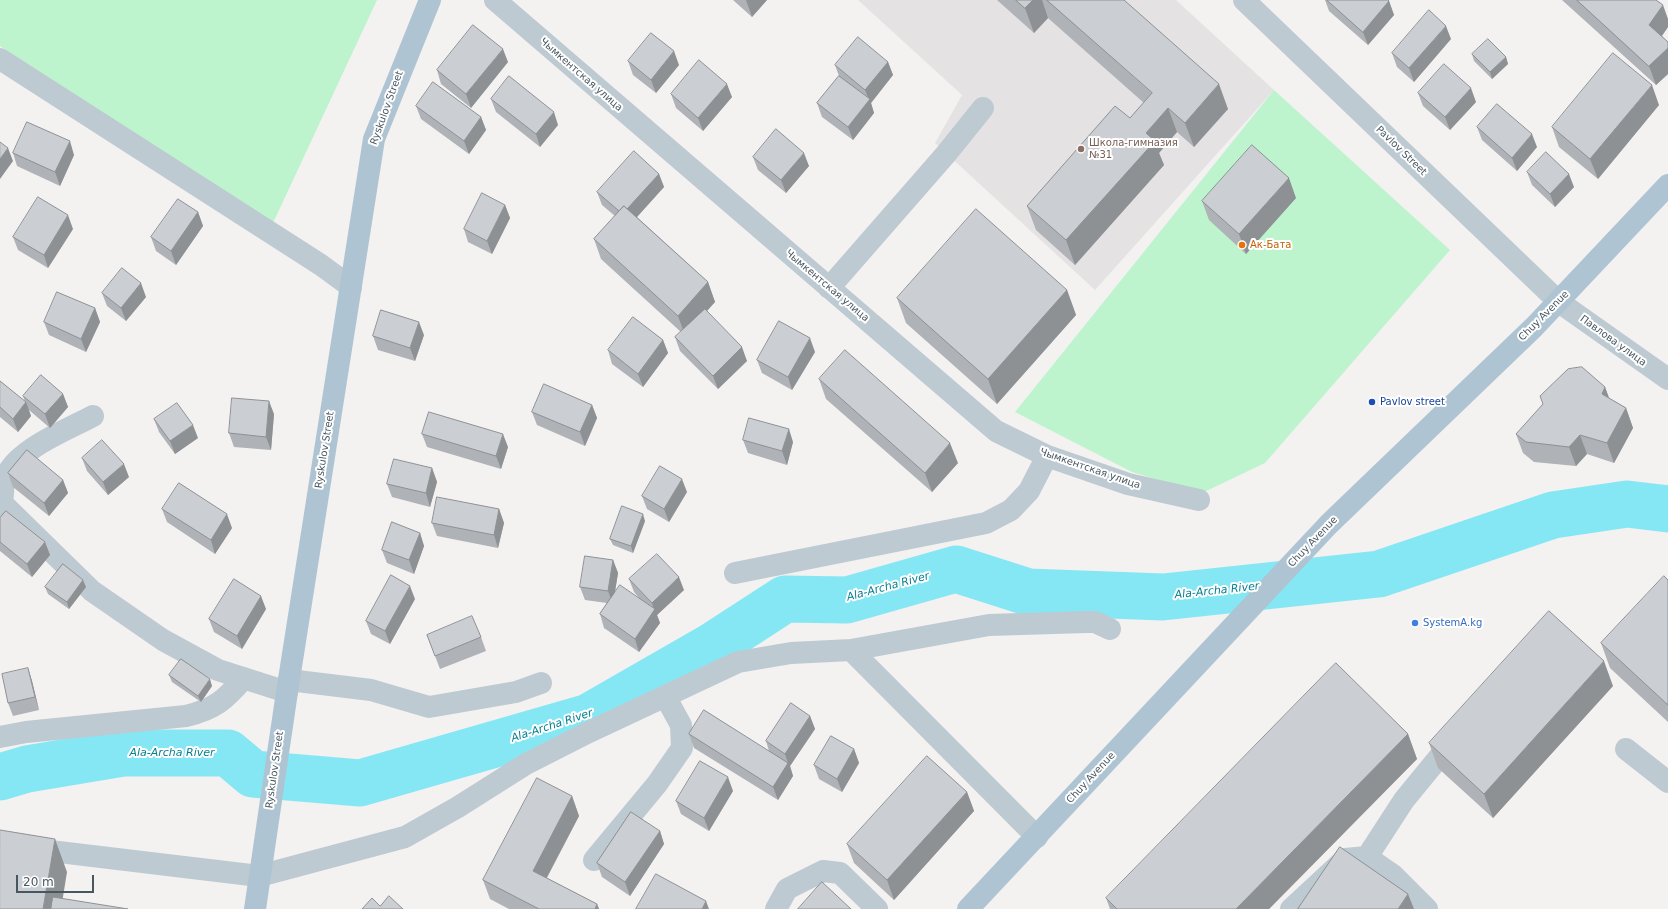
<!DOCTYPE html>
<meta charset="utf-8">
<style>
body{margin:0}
#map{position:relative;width:1668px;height:909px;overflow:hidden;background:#f4f1f1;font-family:"DejaVu Sans",sans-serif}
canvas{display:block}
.scale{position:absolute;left:16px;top:875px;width:78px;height:18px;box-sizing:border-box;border:2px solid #475761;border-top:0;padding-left:5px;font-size:12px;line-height:14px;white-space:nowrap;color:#475761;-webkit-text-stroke:3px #fff;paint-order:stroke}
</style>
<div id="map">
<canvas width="1668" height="909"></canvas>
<div class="scale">20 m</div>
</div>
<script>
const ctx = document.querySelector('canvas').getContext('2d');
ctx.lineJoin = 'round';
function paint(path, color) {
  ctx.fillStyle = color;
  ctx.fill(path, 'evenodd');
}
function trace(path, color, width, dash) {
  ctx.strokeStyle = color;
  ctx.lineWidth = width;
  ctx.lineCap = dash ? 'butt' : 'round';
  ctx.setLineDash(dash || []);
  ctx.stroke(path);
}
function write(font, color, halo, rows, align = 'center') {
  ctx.font = font + ' "DejaVu Sans",sans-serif';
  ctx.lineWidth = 4;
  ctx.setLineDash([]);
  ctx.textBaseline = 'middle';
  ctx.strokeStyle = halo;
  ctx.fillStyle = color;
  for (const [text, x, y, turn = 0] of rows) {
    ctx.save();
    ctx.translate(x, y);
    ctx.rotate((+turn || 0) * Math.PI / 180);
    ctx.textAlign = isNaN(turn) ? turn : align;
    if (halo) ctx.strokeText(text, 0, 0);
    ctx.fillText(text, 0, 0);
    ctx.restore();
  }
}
paint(new Path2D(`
 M858,0H1176L1274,90L1095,290L935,143L962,95Z`), '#e5e2e3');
paint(new Path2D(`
 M0,0H377L273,223L0,46Z
 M1274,90L1450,250L1265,463L1202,493L1132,472L1015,412Z`), '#bdf4cd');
trace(new Path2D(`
 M0,777L27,769L123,753H228L253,774L360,783L589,717L711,647L785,599L847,600L956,569L1028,592L1163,597L1379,574L1553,515L1627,504L1668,509`), '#86e7f4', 47);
trace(new Path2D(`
 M495,0L996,431L1047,456L1128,484L1199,500
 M1244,0L1559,302L1668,379
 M0,59L321,265L351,287
 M829,288L946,154L983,108
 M0,501L92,591L163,640L218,670L287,692
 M0,510C5,499 1,487 6,476C18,449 67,430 93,416
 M735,573L986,523L1011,510L1029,491L1047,456
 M851,650L989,625L1086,622H1095L1110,629
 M289,680L371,690L429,707L516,692L541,683
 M0,737L26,732L186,716C215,709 225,700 244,678
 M1626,749L1668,782
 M0,845L259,876L405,837L458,807L526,764L589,732L738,662L791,653L851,650L1037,837
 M1367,857L1404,800L1454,739
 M594,860L657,784L682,748L681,725L665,696
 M776,909L787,889L823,871L840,873L877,909
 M1291,909L1345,859L1367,857L1393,875L1427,909`), '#becad2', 22);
trace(new Path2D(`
 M255,909L287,692L374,139L430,0
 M968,909L1329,524L1534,327L1668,185`), '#afc4d2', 22);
paint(new Path2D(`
 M733,0H767L752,17Z
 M997,0H1124L1228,109L1194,147L1177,132L1159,153L1164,165L1075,265L1036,230L1027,206L1130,118L1144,103L1048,18L1034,33Z
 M1325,0H1388L1389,1L1394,15L1368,45L1329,11Z
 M1562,0H1656L1668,19V27L1662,36L1668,42V74L1656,85Z
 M1451,39L1414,82L1397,67L1392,53Z
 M1472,54L1506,57L1508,64L1492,79L1474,61Z
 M628,61L679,65L656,93L633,75Z
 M508,62L471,108L441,84L437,70Z
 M888,62L893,75L871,103L874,113L853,140L822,117L817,103L839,76L835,65Z
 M1418,93L1476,102L1450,130L1423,106Z
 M671,94L732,97L703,131L676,108Z
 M491,99L558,125L540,147L496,112Z
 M1659,105L1598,179L1559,147L1552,127Z
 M416,106L481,117L486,130L469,154L421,119Z
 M1477,127L1537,147L1517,171L1482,140Z
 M13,153L74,155L60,186L17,166Z
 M753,157L809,166L786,193L758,170Z
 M1527,172L1574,187L1555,207L1532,185Z
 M659,174L664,187L637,217L708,282L715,302L707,311L747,361L718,389L680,351L675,337L681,332L601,259L594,239L615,216L602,205L597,192Z
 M1296,198L1246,254L1209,220L1202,201Z
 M505,205L510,218L492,254L468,242L464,229Z
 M198,212L203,226L176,265L156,251L151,237Z
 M73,229L48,268L18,250L13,237Z
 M1067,290L1076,315L997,404L906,323L897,298Z
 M102,293L146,297L126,321L107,306Z
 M95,308L100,322L86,352L49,335L44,322Z
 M424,335L415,361L378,350L373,336Z
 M663,340L668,353L643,387L612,364L608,350Z
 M815,352L792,390L762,373L757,360Z
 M819,379L958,463L932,492L826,399Z
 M0,381L25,402L23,396L63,394L68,407L50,428L29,410L31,416L18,432L0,417Z
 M1605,387L1609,398L1626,408L1633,428L1614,463L1587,454L1576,466L1534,462L1523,453L1516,434Z
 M592,405L597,418L585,446L537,425L532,412Z
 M274,414L271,450L234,447L229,433Z
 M154,419L198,438L175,454L159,432Z
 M422,434L508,447L501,469L427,447Z
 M743,440L793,442L787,465L748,453Z
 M82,458L129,477L108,495L87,471Z
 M432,468L437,482L430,507L392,497L387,484Z
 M8,473L63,480L68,493L49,516L13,487Z
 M687,492L669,522L647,509L642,496Z
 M162,509L232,528L215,554L167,522Z
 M499,509L504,523L498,548L437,536L432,523Z
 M0,518L45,542L50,555L32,577L0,551Z
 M645,521L633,553L613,545L610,539Z
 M420,533L424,546L414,574L387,563L382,550Z
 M613,560L618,573L615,592L640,599L634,592L629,579L684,590L657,615L660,623L639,652L604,628L600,614L607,603L585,600L580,587Z
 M1668,580V722L1610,668L1601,643Z
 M45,587H86L69,609L48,594Z
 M415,599L390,644L371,634L366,621Z
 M266,609L242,649L214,632L209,619Z
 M427,635L481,637L486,651L440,669Z
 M28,668L32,681L39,710L13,716L8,703Z
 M169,675L212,686L201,702L172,682Z
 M1613,686L1493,818L1438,768L1429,743Z
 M810,716L815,729L790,766L793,776L778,800L694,748L689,734L769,751L766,741Z
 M1408,734L1417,759L1269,909H1110L1106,898Z
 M854,749L859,763L842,792L819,779L814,765Z
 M733,791L709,831L681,814L676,801Z
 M967,792L974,811L894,900L854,863L847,844Z
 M572,796L579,816L547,878L597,904L599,909H509L490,899L483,880Z
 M660,831L664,844L630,896L602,877L597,863Z`), '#afb2b6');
paint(new Path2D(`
 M746,0H767L752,17Z
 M1033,0H1042L1048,18L1034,33L1025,8Z
 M1389,1L1394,15L1368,45L1363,32Z
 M1663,5L1668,19V27L1656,44L1649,25Z
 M1446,26L1451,39L1414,82L1409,68Z
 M1668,48V74L1656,85L1649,66Z
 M503,49L508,62L471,108L466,94Z
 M674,51L679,65L656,93L651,80Z
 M1506,57L1508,64L1492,79L1490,72Z
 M888,62L893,75L871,103L874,113L853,140L848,127L869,100L865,90Z
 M727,84L732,97L703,131L698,118Z
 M1219,84L1228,109L1194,147L1185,123Z
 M1652,85L1659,105L1598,179L1590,159Z
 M1471,88L1476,102L1450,130L1445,117Z
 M1168,108L1177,132L1159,153L1164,165L1075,265L1066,240L1146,133Z
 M554,112L558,125L540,147L536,134Z
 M481,117L486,130L469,154L464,141Z
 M1532,134L1537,147L1517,171L1512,158Z
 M70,141L74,155L60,186L55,172Z
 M8,148L13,161L0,179V159Z
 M804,153L809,166L786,193L781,180Z
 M659,174L664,187L627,228L622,214Z
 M1569,174L1574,187L1555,207L1550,194Z
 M1289,178L1296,198L1246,254L1239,234Z
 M505,205L510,218L492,254L487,241Z
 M198,212L203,226L176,265L171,251Z
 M68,215L73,229L48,268L44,255Z
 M708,282L715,302L685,335L678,316Z
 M141,283L146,297L126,321L121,308Z
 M1067,290L1076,315L997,404L988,379Z
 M95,308L100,322L86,352L81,339Z
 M419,322L424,335L415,361L410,348Z
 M810,338L815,352L792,390L788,377Z
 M663,340L668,353L643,387L638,374Z
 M742,347L747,361L718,389L713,376Z
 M1605,387L1612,406L1602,394Z
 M63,394L68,407L50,428L45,414Z
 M269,401L274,414L271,450L266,437Z
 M26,402L31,416L18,432L13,419Z
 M592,405L597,418L585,446L580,432Z
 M1626,408L1633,428L1614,463L1607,443Z
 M193,425L198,438L175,454L170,441Z
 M789,429L793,442L787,465L782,451Z
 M503,434L508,447L501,469L496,456Z
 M1580,435L1587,454L1576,466L1569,447Z
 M950,443L958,463L932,492L925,473Z
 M124,464L129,477L108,495L103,482Z
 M432,468L437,482L430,507L426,493Z
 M682,479L687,492L669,522L664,509Z
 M63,480L68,493L49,516L44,503Z
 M499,509L504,523L498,548L494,535Z
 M227,514L232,528L215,554L211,540Z
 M643,514L645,521L633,553L631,546Z
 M420,533L424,546L414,574L409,560Z
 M45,542L50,555L32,577L27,564Z
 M613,560L618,573L613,604L608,591Z
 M679,577L684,590L657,615L660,623L639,652L635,639L654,610L652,603Z
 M83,580L86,587L69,609L67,602Z
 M410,586L415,599L390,644L385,631Z
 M261,596L266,609L242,649L237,636Z
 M1604,661L1613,686L1493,818L1484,794Z
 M28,668L32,681L39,710L35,697Z
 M210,679L212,686L201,702L198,696Z
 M810,716L815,729L790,766L793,776L778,800L773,787L788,763L785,754Z
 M1408,734L1417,759L1269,909H1236Z
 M854,749L859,763L842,792L837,779Z
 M728,777L733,791L709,831L704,818Z
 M967,792L974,811L894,900L887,880Z
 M572,796L579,816L540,890L533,871Z
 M660,831L664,844L630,896L625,882Z
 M55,839L67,872L61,909H43Z
 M1408,894L1414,909H1398Z
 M706,901L709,909H702Z
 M597,904L599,909H595Z`), '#8e9194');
const building = new Path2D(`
 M1016,0H1033L1025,8Z
 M1047,0H1124L1219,84L1185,123L1168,108L1146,133L1155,141L1066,240L1027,206L1115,106L1130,118L1152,93Z
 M1327,0H1388L1389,1L1363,32Z
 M1577,0H1656L1663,5L1649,25L1668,42V48L1649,66Z
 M1429,10L1446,26L1409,68L1392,53Z
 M473,25L503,49L466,94L437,70Z
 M651,33L674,51L651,80L628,61Z
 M858,37L888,62L865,90L835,65Z
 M1488,39L1506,57L1490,72L1472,54Z
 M1613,53L1652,85L1590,159L1552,127Z
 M699,60L727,84L698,118L671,94Z
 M1444,64L1471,88L1445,117L1418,93Z
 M509,76L554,112L536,134L491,99Z
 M839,76L870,99L848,127L817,103Z
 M433,82L481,117L464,141L416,106Z
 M1497,104L1532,134L1512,158L1477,127Z
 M27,122L70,141L55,172L13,153Z
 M776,129L804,153L781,180L753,157Z
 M0,142L8,148L0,159Z
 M1252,145L1289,178L1239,234L1202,201Z
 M634,151L659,174L627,209L624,206L619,211L597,192Z
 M1546,152L1569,174L1550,194L1527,172Z
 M482,193L505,205L487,241L464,229Z
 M38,197L68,215L44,255L13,237Z
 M178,199L198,212L171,251L151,237Z
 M624,206L708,282L678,316L594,239Z
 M976,209L1067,290L988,379L897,298Z
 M122,268L141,283L121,308L102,293Z
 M57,292L95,308L81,339L44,322Z
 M705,309L742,347L713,376L675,337Z
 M381,310L419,322L410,348L373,336Z
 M633,317L663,340L638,374L608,350Z
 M779,321L810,338L788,377L757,360Z
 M845,350L950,443L925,473L819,379Z
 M1582,367L1605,387L1602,394L1626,408L1607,443L1580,435L1569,447L1526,442L1516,434L1543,404L1540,396L1568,369Z
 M41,375L63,394L45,414L23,396Z
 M0,381L26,402L13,419L0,407Z
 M544,384L592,405L580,432L532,412Z
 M232,398L269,401L266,437L229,433Z
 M177,403L193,425L170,441L154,419Z
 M429,412L503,434L496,456L422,434Z
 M749,418L789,429L782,451L743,440Z
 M102,440L124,464L103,482L82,458Z
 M27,450L63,480L44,503L8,473Z
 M394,459L432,468L426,493L387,484Z
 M660,466L682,479L664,509L642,496Z
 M179,483L227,514L211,540L162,509Z
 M437,497L499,509L494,535L432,523Z
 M622,506L643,514L631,546L610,539Z
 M6,511L45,542L27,564L0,542V518Z
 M392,522L420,533L409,560L382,550Z
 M657,554L679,577L652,603L629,579Z
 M585,556L613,560L608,591L580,587Z
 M63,564L83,580L67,602L45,587Z
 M391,575L410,586L385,631L366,621Z
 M1664,576L1668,580V705L1601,643Z
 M234,579L261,596L237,636L209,619Z
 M620,585L655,609L635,639L600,614Z
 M1549,611L1604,661L1484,794L1429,743Z
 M472,616L481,637L435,656L427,635Z
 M181,659L210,679L198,696L169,675Z
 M1336,663L1408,734L1236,909H1117L1106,898Z
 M28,668L35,697L8,703L2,674Z
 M791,703L810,716L785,754L766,741Z
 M704,710L788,763L773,787L689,734Z
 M831,736L854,749L837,779L814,765Z
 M927,756L967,792L887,880L847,844Z
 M700,761L728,777L704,818L676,801Z
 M537,778L572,796L533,871L597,904L595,909H539L483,880Z
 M631,812L660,831L625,882L597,863Z
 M0,830L55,839L43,909H0Z
 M1340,847L1408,894L1398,909H1298Z
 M656,874L706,901L702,909H636Z
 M822,882L851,909H798Z
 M389,896L403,909H362L372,898L380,906Z
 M53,897L128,909H51Z`);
paint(building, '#cbcfd4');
trace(building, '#8e9194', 1);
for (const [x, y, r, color] of [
 [1081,149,4,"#8d6e63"],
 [1242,245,4,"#e8710a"],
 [1372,402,4,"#1a4fb4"],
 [1415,623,4,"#3f7fe0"]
]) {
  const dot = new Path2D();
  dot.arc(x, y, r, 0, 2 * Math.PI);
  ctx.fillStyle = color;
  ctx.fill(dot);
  trace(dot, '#fff', 1.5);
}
write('10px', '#475761', '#fff', [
 ["Чымкентская улица",581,75,41],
 ["Ryskulov Street",387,108,-70],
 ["Pavlov Street",1401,151,44],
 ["Чымкентская улица",827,286,40],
 ["Chuy Avenue",1544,316,-45],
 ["Павлова улица",1613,341,36],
 ["Ryskulov Street",325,450,-81],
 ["Чымкентская улица",1090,469,19],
 ["Chuy Avenue",1313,542,-46],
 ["Ryskulov Street",275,770,-82],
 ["Chuy Avenue",1091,778,-47]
]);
write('10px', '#785e54', '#fff', [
 ["Школа-гимназия",1089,143],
 ["№31",1089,155]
], 'left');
write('10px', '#c56008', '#fff', [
 ["Ак-Бата",1250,245]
], 'left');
write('10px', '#164399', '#fff', [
 ["Pavlov street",1380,402]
], 'left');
write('10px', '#366cbe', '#fff', [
 ["SystemA.kg",1423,623]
], 'left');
write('italic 11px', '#047f90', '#fff', [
 ["Ala-Archa River",888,587,-15],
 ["Ala-Archa River",1217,591,-6],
 ["Ala-Archa River",552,726,-18],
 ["Ala-Archa River",172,753]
]);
</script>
